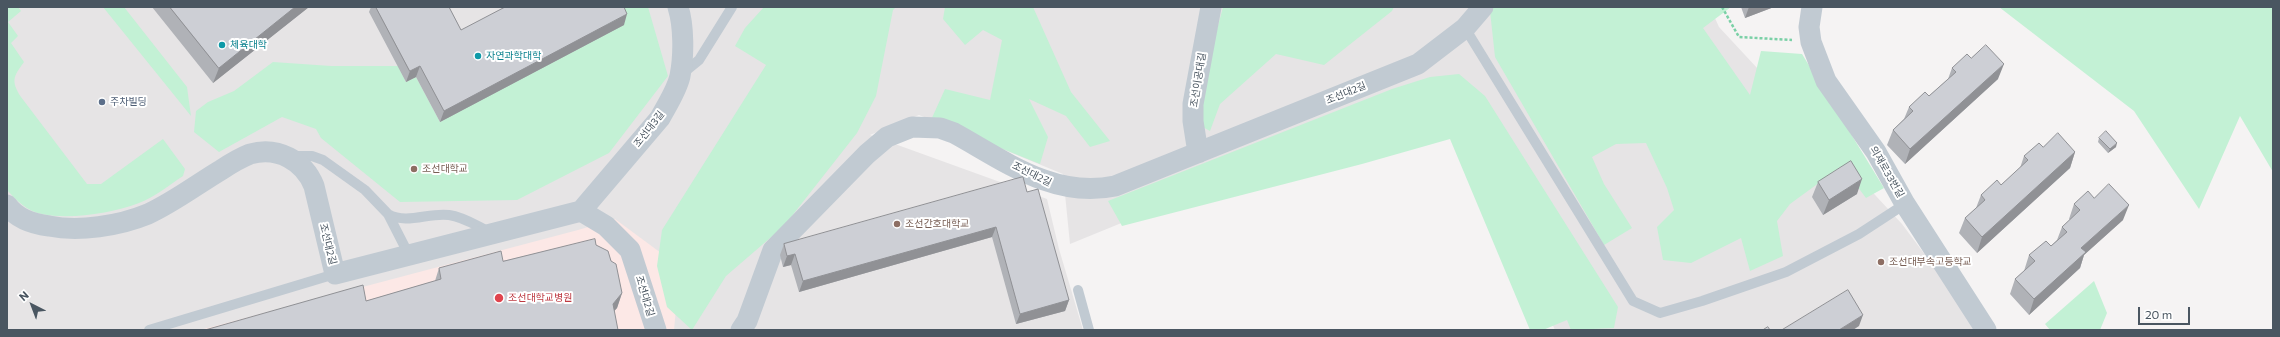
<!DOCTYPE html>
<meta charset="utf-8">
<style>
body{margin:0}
#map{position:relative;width:2280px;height:337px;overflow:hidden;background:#f5f3f3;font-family:Commissioner,sans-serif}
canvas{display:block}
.frame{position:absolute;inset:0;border:8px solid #4a5661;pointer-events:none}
.north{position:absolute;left:12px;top:285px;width:40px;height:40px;-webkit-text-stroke:3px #fff;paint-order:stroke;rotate:318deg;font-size:11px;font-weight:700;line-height:16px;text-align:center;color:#4a5661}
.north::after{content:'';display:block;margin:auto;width:14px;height:18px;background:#4a5661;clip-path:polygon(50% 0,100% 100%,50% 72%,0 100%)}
.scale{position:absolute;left:2138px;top:307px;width:52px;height:18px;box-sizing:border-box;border:2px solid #4a5661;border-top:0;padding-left:5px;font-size:12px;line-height:14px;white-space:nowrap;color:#4a5661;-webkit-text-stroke:3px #fff;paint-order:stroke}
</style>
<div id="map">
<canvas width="2280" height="337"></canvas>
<div class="frame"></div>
<div class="north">N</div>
<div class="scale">20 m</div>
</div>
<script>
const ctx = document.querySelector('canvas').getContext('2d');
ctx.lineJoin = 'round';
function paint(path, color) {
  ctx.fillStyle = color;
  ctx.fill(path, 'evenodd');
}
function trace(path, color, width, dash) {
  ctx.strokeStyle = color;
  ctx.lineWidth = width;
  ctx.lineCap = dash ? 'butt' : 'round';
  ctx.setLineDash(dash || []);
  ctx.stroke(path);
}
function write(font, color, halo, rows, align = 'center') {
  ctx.font = font + ' Commissioner,"Noto Sans KR",sans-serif';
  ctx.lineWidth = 4;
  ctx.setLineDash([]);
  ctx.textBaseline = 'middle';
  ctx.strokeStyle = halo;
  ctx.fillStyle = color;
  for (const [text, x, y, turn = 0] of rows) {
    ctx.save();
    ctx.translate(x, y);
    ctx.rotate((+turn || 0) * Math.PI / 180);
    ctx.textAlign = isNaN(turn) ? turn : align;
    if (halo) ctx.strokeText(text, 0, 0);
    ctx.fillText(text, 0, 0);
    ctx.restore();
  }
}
paint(new Path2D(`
 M7,7H1710L1719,27L1902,224L1958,299L1978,330H1555L1454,112L1430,97L1070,244L1063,174L919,115L870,135L1047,199L1059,249L1083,330H7Z`), '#e6e4e5');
paint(new Path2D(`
 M615,219L680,267L674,330H200L578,230Z`), '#fce8e6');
paint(new Path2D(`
 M7,7H18L21,11L8,22L18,36L11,43L24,62C13,77 11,81 21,97L87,184H101L163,139L185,169L183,176C169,185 155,197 139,203C113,213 69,220 42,214C28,212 16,200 7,190Z
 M103,7H124L187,87L191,116Z
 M614,7H648L668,76L609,153L517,200L400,202L321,138L316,129L282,117L219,152L194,132L196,111L208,102L234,91L273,62L331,66H398L406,82L416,77L440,122Z
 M764,7H896L893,10L876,96L857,133L784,226L726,276L692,330L667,307L657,266L662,230L766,65L735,46L745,28Z
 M945,7H1033L1071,92L1110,141L1090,147L1066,116L1029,99L1048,137L1040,164L931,120L945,89L990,100L1002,40L983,30L965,45L943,19Z
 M1223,7H1394L1392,11L1324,65L1276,54L1220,104L1210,131L1199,125L1202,86Z
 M1493,7H1731L1703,28L1750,95L1761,51L1802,54L1884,188L1866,198L1842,166L1790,204L1777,221L1783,256L1750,271L1741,238L1691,263L1663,260L1657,227L1674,210L1667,188L1646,143L1616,144L1592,157L1604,184L1632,228L1604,245L1495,57L1490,11Z
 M1999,7H2273V172L2240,116L2199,209L2134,111Z
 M1459,74L1485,96L1618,307L1614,328L1571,330L1567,320L1543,330H1530L1450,139L1362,164L1122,226L1108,201L1392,89L1430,77Z
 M2094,281L2107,313L2100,330H2050L2045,324Z`), '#c3f1d5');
trace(new Path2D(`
 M1722,7L1739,37L1792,40`), '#7ad0a6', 2.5, [3, 2]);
trace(new Path2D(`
 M1465,28L1633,301L1660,313L1702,301L1786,272L1859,234L1905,204
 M683,73L699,60L732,7
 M291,156H312L323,160L365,190L388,214L409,255
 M388,214C407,225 429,212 449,215C464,217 477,226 490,232
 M1078,290L1089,330
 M149,330L335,274`), '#c1cad2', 10);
trace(new Path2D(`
 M1812,7L1809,27L1811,42L1826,81L1876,152L1905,204L1986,330
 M1198,153L1193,121V104L1211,7
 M7,205C16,218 33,224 49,226C79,232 119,226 148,214C174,202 196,185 221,170C230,164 240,158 250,154C278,146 304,161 314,186L335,274L581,211L606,226L630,250L656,330
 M581,211L660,118C667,105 677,90 680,76C684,56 684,26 678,7
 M741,330L747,321L773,250L867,154L887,137L912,127L940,128L954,133C1005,161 1054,199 1115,186L1418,64L1465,28L1483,7`), '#c1cad2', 21);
paint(new Path2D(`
 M152,7H309L213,83Z
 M371,7H449L461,30L624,25L440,122L416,77L406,82L369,12Z
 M1741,7H1774L1745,18Z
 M1971,58L1998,79L1905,164L1887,145L1893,130L1904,119L1909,107L1929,96L1948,79L1952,68Z
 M2099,138L2116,147L2108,153L2098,142Z
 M2043,147L2075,152L2070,168L1977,253L1959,233L1965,218L1976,208L1981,195L2001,185L2020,168L2024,156Z
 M1818,182L1857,194L1823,215L1812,197Z
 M1027,192L1069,300L1065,311L1016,324L992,237L799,292L791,265L783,267L780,255L784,244Z
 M2094,198L2123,220L2084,255L2080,268L2029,315L2010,294L2015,279L2024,271L2029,255L2051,246L2057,240L2062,227L2070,220L2069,219L2074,204Z
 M596,245L622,293L617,308L614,311L366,301L435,281L439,268L503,261Z`), '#b0b2b7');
paint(new Path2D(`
 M295,7H309L213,83L219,68Z
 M1749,7H1774L1745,18Z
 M627,14L624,25L440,122L444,111Z
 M2004,64L1998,79L1905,164L1910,149Z
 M420,66L416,77L406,82L410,71Z
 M2117,143L2116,147L2108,153L2110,149Z
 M2075,152L2070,168L1977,253L1982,237Z
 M1862,179L1857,194L1823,215L1829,200Z
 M2129,205L2123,220L2084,255L2080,268L2029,315L2034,299L2081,248Z
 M996,227L992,237L799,292L803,281Z
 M795,254L791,265L783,267L787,256Z
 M622,293L617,308L607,319L613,304Z
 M1069,300L1065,311L1016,324L1020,314Z
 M1863,315L1859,326L1853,330H1839Z`), '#909195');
const building = new Path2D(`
 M170,7H295L219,68Z
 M376,7H449L461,30L505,7H624L627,14L444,111L420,66L410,71Z
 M1986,45L2004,64L1910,149L1893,130L1913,111L1909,107L1925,92L1929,96L1956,72L1952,68L1967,54L1971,58Z
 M2106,131L2117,143L2110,149L2099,138Z
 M2058,133L2075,152L1982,237L1965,218L1985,200L1981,195L1997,180L2001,185L2028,160L2024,156L2039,143L2043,147Z
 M1851,161L1862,179L1829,200L1818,182Z
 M1023,177L1027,192L1038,189L1069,300L1020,314L996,227L803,281L795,254L787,256L784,244Z
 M2109,184L2129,205L2081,248L2086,252L2034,299L2015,279L2035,261L2029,255L2046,241L2051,246L2067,232L2062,227L2080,210L2074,204L2088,191L2094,198Z
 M595,239L596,245L608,251L611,261L616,264L622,293L613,304L618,330H205L363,285L366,301L441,279L439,268L501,251L503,261Z
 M1848,290L1863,315L1839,330H1782Z
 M1768,327L1770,330H1763Z`);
paint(building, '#cdcfd5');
trace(building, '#909195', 1);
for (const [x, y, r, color] of [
 [222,45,4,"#0f9aa8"],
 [478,56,4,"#0f9aa8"],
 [102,102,4,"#5c6f8a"],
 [414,169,4,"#8d6e63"],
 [897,224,4,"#8d6e63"],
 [1881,262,4,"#8d6e63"],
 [499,298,5,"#e0444e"]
]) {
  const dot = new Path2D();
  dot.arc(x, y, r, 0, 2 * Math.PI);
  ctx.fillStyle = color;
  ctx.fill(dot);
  trace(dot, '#fff', 1.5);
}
write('10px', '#0d838f', '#fff', [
 ["체육대학",230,45],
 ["자연과학대학",486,56]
], 'left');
write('10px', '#4a5661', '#fff', [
 ["조선이공대길",1198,80,-81],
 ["조선대2길",1346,93,-22],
 ["조선대3길",649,129,-52],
 ["의재로33번길",1887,172,60],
 ["조선대2길",1032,174,26],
 ["조선대2길",328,244,76],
 ["조선대2길",645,296,73]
]);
write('10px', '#4e5e75', '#fff', [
 ["주차빌딩",110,102]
], 'left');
write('10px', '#785e54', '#fff', [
 ["조선대학교",422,169],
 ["조선간호대학교",905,224],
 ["조선대부속고등학교",1889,262]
], 'left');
write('10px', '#be3a42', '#fff', [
 ["조선대학교병원",508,298]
], 'left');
</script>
